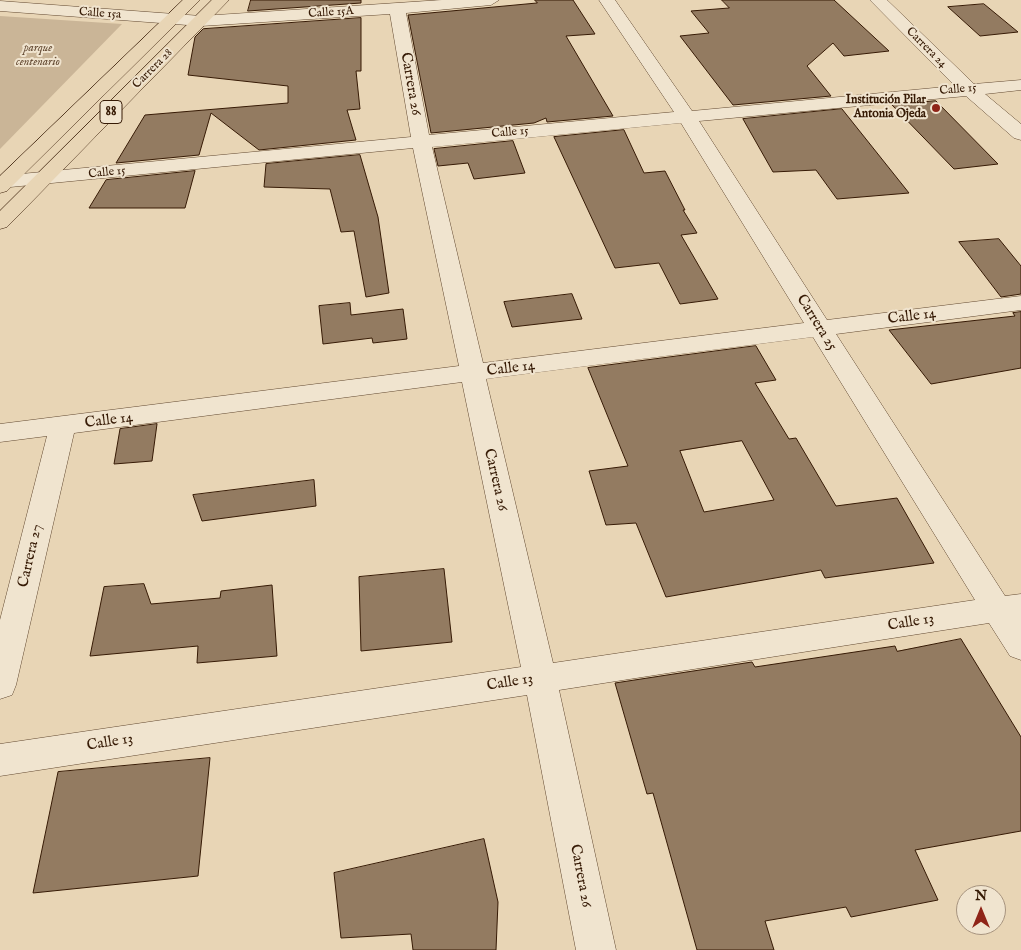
<!DOCTYPE html>
<meta charset="utf-8">
<style>
body{margin:0}
#map{position:relative;width:1021px;height:950px;overflow:hidden;background:#e8d5b5;font-family:"IM FELL English",serif}
canvas{display:block}
.north{position:absolute;left:956px;top:885px;width:50px;height:50px;box-sizing:border-box;background:#f0e4cf;border:1px solid #a6937e;border-radius:50%;rotate:0deg;font-size:14px;font-weight:700;line-height:20px;text-align:center;color:#361a05}
.north::after{content:'';display:block;margin:auto;width:18px;height:22px;background:#8f2418;clip-path:polygon(50% 0,100% 100%,50% 72%,0 100%)}
</style>
<div id="map">
<canvas width="1021" height="950"></canvas>
<div class="north">N</div>
</div>
<script>
const ctx = document.querySelector('canvas').getContext('2d');
ctx.lineJoin = 'round';
function paint(path, color) {
  ctx.fillStyle = color;
  ctx.fill(path, 'evenodd');
}
function trace(path, color, width, dash) {
  ctx.strokeStyle = color;
  ctx.lineWidth = width;
  ctx.lineCap = dash ? 'butt' : 'round';
  ctx.setLineDash(dash || []);
  ctx.stroke(path);
}
function write(font, color, halo, rows, align = 'center') {
  ctx.font = font + ' "IM FELL English",serif';
  ctx.lineWidth = 4;
  ctx.setLineDash([]);
  ctx.textBaseline = 'middle';
  ctx.strokeStyle = halo;
  ctx.fillStyle = color;
  for (const [text, x, y, turn = 0] of rows) {
    ctx.save();
    ctx.translate(x, y);
    ctx.rotate((+turn || 0) * Math.PI / 180);
    ctx.textAlign = isNaN(turn) ? turn : align;
    if (halo) ctx.strokeText(text, 0, 0);
    ctx.fillText(text, 0, 0);
    ctx.restore();
  }
}
paint(new Path2D(`
 M0,16L122,24L0,149Z`), '#cab597');
const building = new Path2D(`
 M251,0H361V3L248,11Z
 M535,0H573L595,34L566,36L613,116L547,122L546,118L534,123L431,133L408,15L537,3Z
 M722,0H834L889,51L844,56L833,43L807,66L831,96L733,105L680,36L709,33L691,11L729,8Z
 M984,4L1018,32L980,36L948,7Z
 M361,18V71H356L360,109L347,110L356,140L259,150L211,113L199,155L116,163L145,115L288,103V86L188,75L195,37L203,29Z
 M936,101L998,164L954,169L892,105Z
 M842,109L909,193L837,199L816,170L773,172L743,119Z
 M624,130L644,173L665,171L685,210H683L697,233L681,235L718,299L680,304L659,263L615,268L554,137Z
 M513,141L525,173L474,179L468,163L438,166L434,149Z
 M360,155L378,217L389,293L366,297L354,231L341,232L330,189L264,187L266,164Z
 M195,171L185,208H89L106,180Z
 M999,239L1021,266V294L1001,297L959,242Z
 M572,294L582,319L512,327L504,302Z
 M350,303L351,315L403,309L407,339L373,343L372,338L323,344L319,306Z
 M1021,312V368L931,384L889,330L1015,316L1013,313Z
 M756,346L776,380L755,383L789,439L796,438L836,506L897,498L934,563L825,578L821,570L666,597L636,523L606,525L589,471L628,466L588,368ZM742,441L774,500L704,512L680,451Z
 M157,424L152,461L114,464L120,429Z
 M314,480L316,506L202,521L193,495Z
 M444,569L452,642L361,651L359,577Z
 M144,584L151,604L220,598L221,591L272,585L277,656L197,663L198,646L90,656L104,587Z
 M961,639L1021,737V831L915,850L938,900L851,917L846,907L765,921L774,950H697L653,793L647,794L615,683L752,662L755,667L895,646L897,651Z
 M210,758L198,876L33,893L58,772Z
 M484,839L498,902L496,950H413L411,934L341,938L334,873Z`);
paint(building, '#937b61');
trace(building, '#361a05', 1);
const minor = new Path2D(`
 M442,0H499L491,5L406,13L429,135L674,112L599,0H615L692,111L955,86L870,0H887L974,84L1021,80V90L985,94L1021,124V140L1014,138L966,96L699,121L827,320L1021,296V310L836,334L1005,596L1021,594V660L1010,656L989,623L559,690L616,950H576L527,695L0,776V744L521,667L462,382L74,433L16,685L12,695L0,699V620L47,436L0,442V424L459,366L413,148L0,188V176L411,137L390,14L201,26L0,11V1L201,16ZM681,123L804,323L483,363L432,147ZM813,337L975,600L553,663L486,379Z`);
const highway = new Path2D(`
 M183,0H200L7,191L0,193V176Z
 M212,0H229L7,227L0,229V211Z`);
trace(minor, '#624931', 1);
trace(highway, '#361a05', 1);
paint(minor, '#f0e4cf');
paint(highway, '#e8d5b5');
for (const [x, y, r, color] of [
 [936,108,5,"#8f2418"]
]) {
  const dot = new Path2D();
  dot.arc(x, y, r, 0, 2 * Math.PI);
  ctx.fillStyle = color;
  ctx.fill(dot);
  trace(dot, '#f0e4cf', 2);
}
write('12px', '#361a05', '#f0e4cf', [
 ["Calle 15A",331,13,-4],
 ["Calle 15a",100,14,4],
 ["Carrera 24",926,48,45],
 ["Carrera 28",153,69,-45],
 ["Calle 15",958,90,-5],
 ["Calle 15",510,133,-5],
 ["Calle 15",107,173,-6]
]);
write('italic 12px', '#624831', '#f0e4cf', [
 ["parque",38,49],
 ["centenario",38,63]
]);
write('bold 12px', '#361a05', '#f0e4cf', [
 ["Institución Pilar",926,101],
 ["Antonia Ojeda",926,115]
], 'right');
for (const [x, y, w] of [
 [111,112,22]
]) {
  const box = new Path2D();
  box.roundRect(x - w / 2, y - 11.5, w, 23, 4);
  ctx.fillStyle = '#f0e4cf';
  ctx.fill(box);
  trace(box, '#361a05', 1);
}
write('bold 14px', '#361a05', null, [
 ["88",111,112]
]);
write('15px', '#361a05', '#f0e4cf', [
 ["Carrera 26",410,84,80],
 ["Calle 14",912,317,-7],
 ["Carrera 25",816,323,58],
 ["Calle 14",511,369,-7],
 ["Calle 14",109,421,-7],
 ["Carrera 26",495,480,77],
 ["Carrera 27",31,556,-77],
 ["Calle 13",911,623,-9],
 ["Calle 13",510,683,-9],
 ["Calle 13",110,743,-9],
 ["Carrera 26",580,876,79]
]);
</script>
